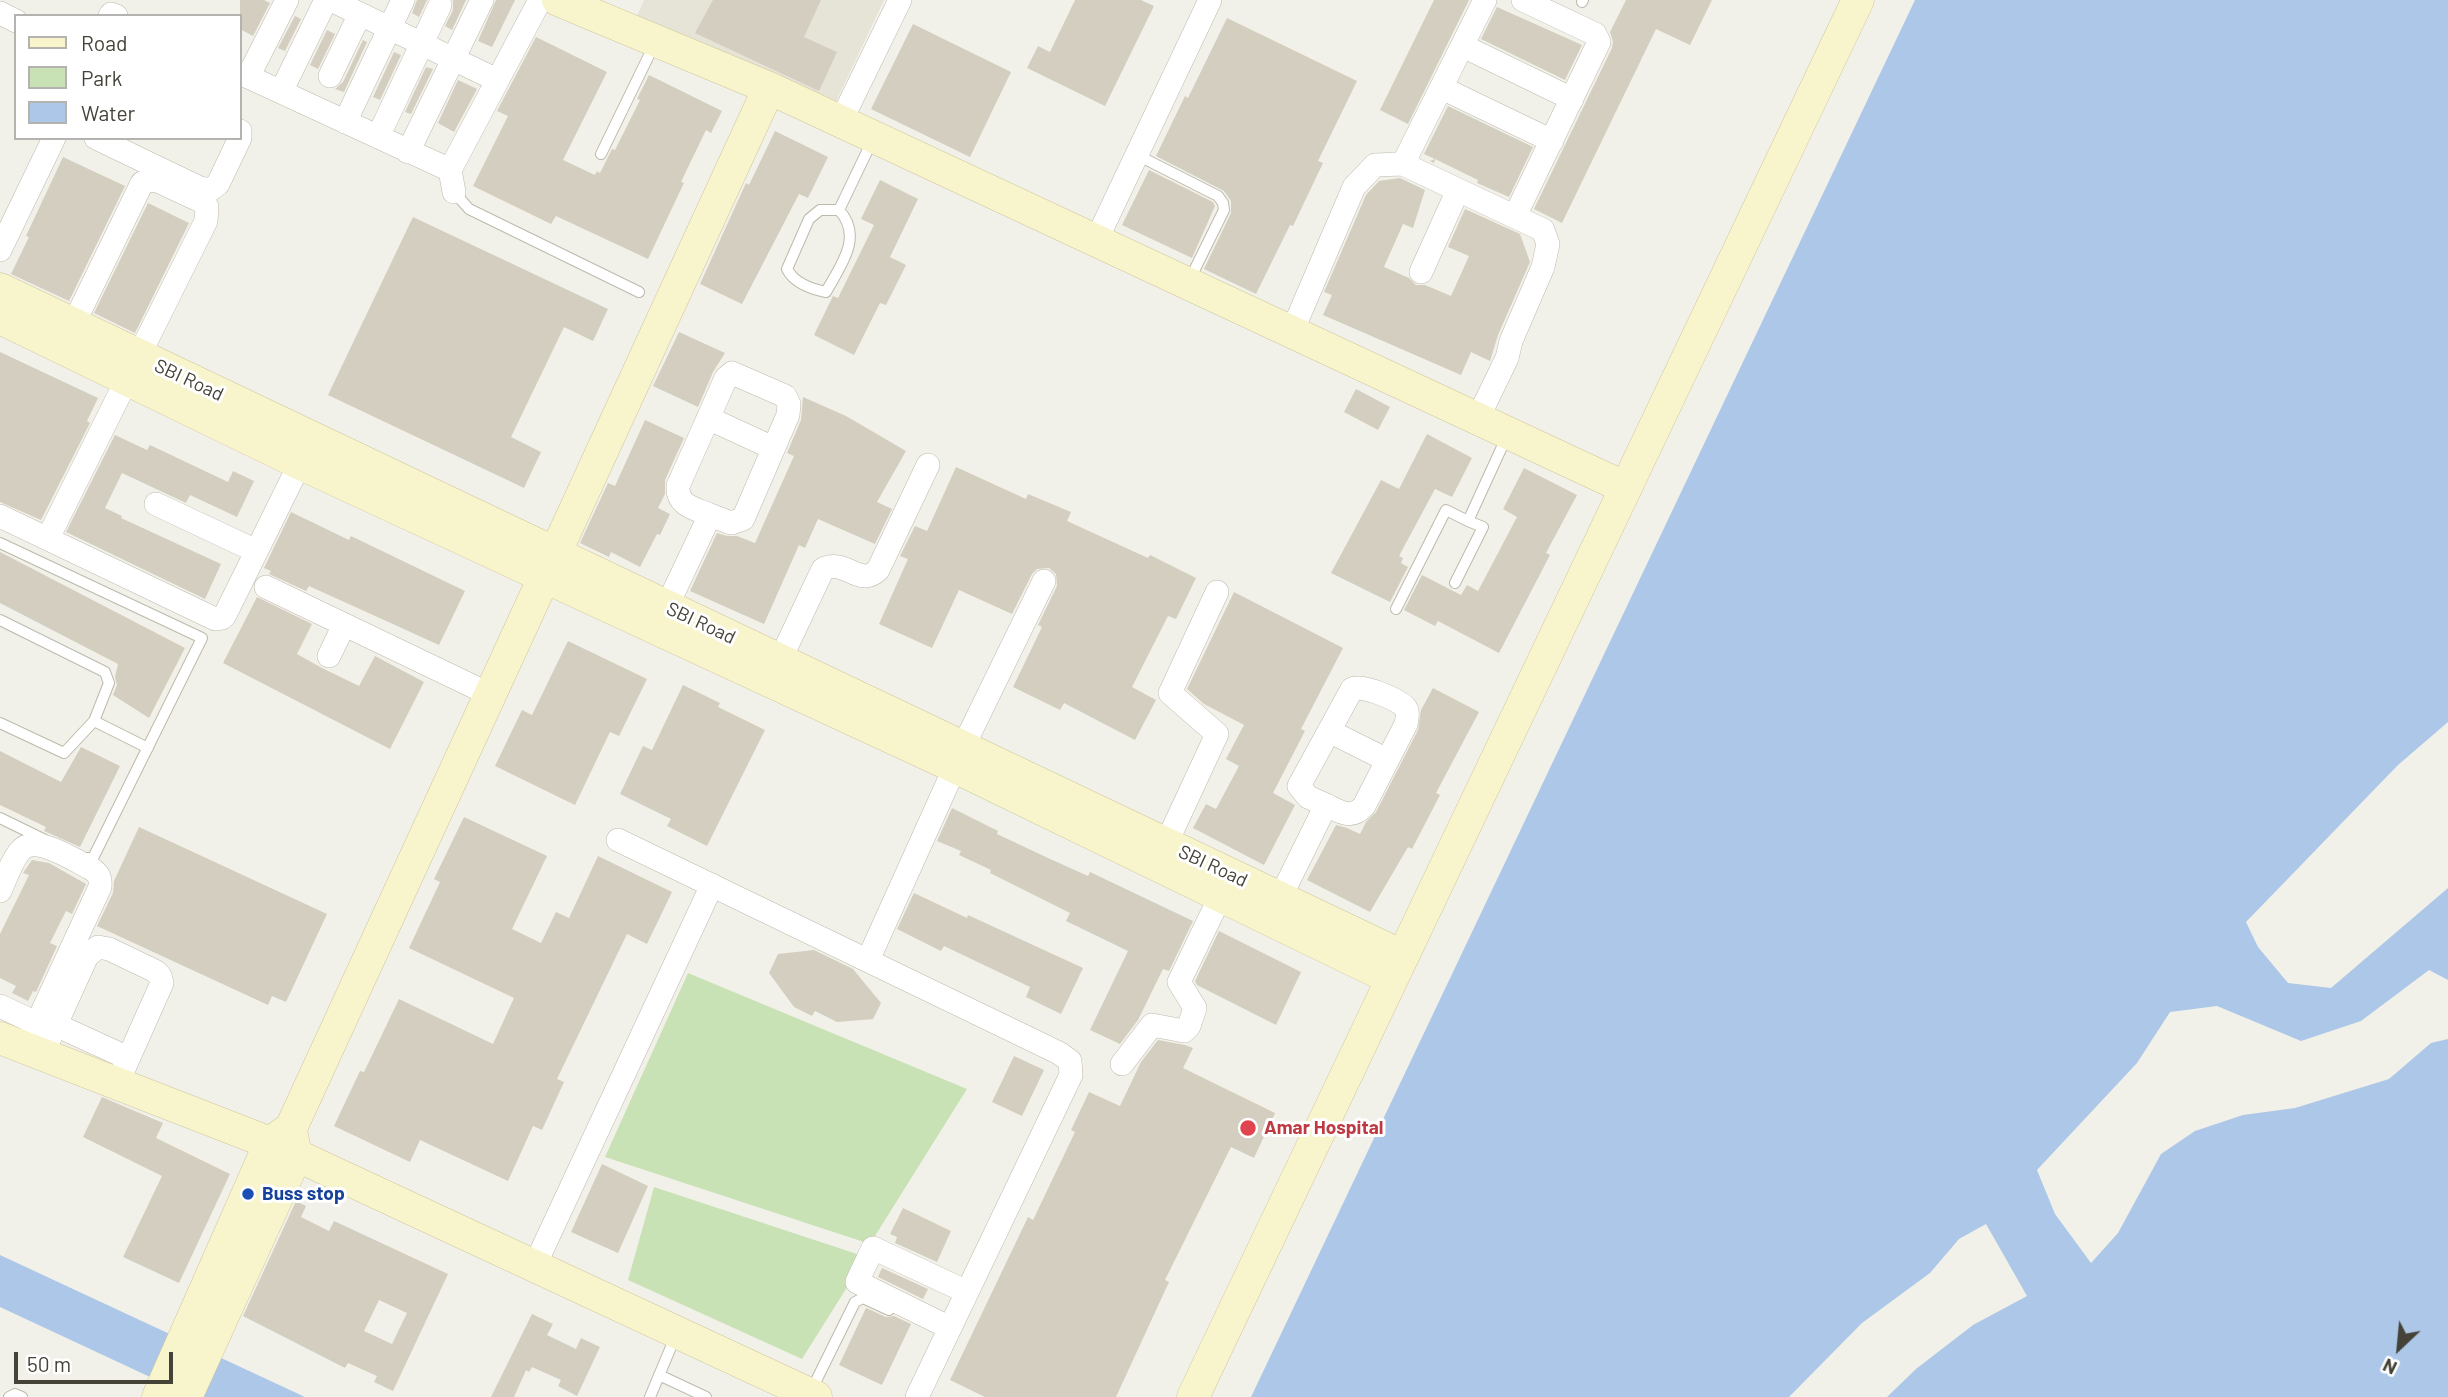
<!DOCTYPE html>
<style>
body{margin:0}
#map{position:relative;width:2448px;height:1397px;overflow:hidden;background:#f2f1e9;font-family:Barlow,sans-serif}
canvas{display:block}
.legend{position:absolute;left:14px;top:14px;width:228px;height:126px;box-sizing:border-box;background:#fff;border:2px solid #b5b3af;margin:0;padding:9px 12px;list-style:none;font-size:21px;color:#454238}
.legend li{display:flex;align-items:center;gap:14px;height:35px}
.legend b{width:35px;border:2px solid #b5b3af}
.north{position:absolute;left:2364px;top:1313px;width:70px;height:70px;-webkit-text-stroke:5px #fff;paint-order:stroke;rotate:206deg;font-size:19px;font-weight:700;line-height:28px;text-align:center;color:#454238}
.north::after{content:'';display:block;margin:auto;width:24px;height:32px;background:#454238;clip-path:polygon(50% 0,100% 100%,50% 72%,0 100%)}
.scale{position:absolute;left:14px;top:1352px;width:159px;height:32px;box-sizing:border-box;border:4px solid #454238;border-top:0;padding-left:9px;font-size:21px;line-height:24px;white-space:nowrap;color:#454238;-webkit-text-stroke:5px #fff;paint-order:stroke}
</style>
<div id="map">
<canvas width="2448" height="1397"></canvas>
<ul class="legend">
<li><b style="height:9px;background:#f8f4cc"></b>Road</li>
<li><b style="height:19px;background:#c8e2b6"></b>Park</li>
<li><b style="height:19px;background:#acc7e8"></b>Water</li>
</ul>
<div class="north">N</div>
<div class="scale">50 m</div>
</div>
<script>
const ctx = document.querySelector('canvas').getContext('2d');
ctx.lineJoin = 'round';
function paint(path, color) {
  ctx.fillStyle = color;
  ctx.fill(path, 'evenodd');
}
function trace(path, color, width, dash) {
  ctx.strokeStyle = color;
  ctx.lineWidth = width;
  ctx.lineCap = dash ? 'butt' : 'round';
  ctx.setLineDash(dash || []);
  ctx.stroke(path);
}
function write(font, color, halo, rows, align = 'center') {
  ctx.font = font + ' Barlow,sans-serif';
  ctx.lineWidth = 6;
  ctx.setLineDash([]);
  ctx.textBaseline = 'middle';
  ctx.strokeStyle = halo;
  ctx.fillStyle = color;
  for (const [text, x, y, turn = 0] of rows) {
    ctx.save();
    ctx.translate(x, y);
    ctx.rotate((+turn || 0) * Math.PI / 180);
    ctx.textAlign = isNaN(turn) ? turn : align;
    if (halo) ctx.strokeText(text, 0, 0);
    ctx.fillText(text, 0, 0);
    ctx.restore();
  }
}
paint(new Path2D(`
 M644,0H884L832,110L637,16Z`), '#e6e3d7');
paint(new Path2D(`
 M688,973L967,1089L870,1244L605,1157Z
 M654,1187L866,1257L802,1359L628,1280Z`), '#c8e2b6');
paint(new Path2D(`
 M1915,0H2448V722L2398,765L2246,922L2258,947L2288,983L2331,988L2448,888V980L2429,970L2361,1021L2301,1041L2217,1006L2170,1012L2137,1063L2037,1170L2055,1214L2091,1263L2118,1233L2161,1154L2195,1131L2243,1115L2295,1108L2389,1079L2431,1043L2448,1039V1397H1887L1916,1369L1973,1325L2027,1296L1986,1224L1959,1239L1930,1273L1862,1323L1789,1397H1251Z
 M0,1255L305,1397H193L0,1307Z`), '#acc7e8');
paint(new Path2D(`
 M240,0H264L270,3L253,36L240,29Z
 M417,0H427L419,17L412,13Z
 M453,0H466L452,30L445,26L453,10Z
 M496,0H515L492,47L478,41Z
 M713,0H821L804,37L837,52L819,91L695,33Z
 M1075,0H1141L1154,6L1105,106L1027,68L1038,46L1050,52Z
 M1434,0H1469L1408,124L1380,110Z
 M1626,0H1712L1690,45L1656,29L1562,223L1534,209L1612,48L1613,41L1610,32Z
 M1497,7L1582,45L1565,80L1481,39Z
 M295,16L301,19L285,51L278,48Z
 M1227,18L1357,81L1318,161L1323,163L1293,226L1290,225L1256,294L1204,269L1231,213V201L1224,191L1156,156L1185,96L1188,98Z
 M913,24L1011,72L970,157L871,109Z
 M327,30L335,34L318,69L310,65Z
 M536,37L607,72L563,160L595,175L597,171L600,173L612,149L615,150L640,100L637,99L649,75L722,111L711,133L706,130L681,182L684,183L648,259L556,216L551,224L473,186L508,116L497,111Z
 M363,40L367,42L344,92L335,89L343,82Z
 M394,52L401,55L380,100L373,97Z
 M426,67L433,69L411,114L405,112Z
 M458,80L477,89L454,132L438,123Z
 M1448,106L1533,147L1509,197L1477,183L1478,180L1435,159L1434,163L1430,161L1435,159L1424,154Z
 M775,131L828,157L808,198L799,194L742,304L700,284L746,183L749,185Z
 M63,157L125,186L69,301L11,274L29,237L26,236Z
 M1149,170L1213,202L1215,206L1192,258L1122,225Z
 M1400,178L1425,190L1413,228L1403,224L1384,267L1409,278L1416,285H1425L1451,296L1469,256L1448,247L1465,209L1520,234L1530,262L1498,335L1490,361L1471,352L1461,375L1323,315L1332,295L1324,292L1366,195L1379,181Z
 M880,180L918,199L890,257L906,265L886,305L880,303L854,355L814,335L833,296L838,298L874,225L861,219Z
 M148,203L189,223L135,333L94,313Z
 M413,217L608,309L593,341L564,327L511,437L541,452L524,488L328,395Z
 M679,332L725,353L713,372L698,407L653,386Z
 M0,352L98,398L87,421L90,423L41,520L0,502Z
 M1356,389L1390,407L1378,430L1344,412Z
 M803,397L846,416L906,451L877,502L892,509L875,544L818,519L805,548L799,545L764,624L690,591L717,533L727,536H737L755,543L794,456L787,453L801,420Z
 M645,420L684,438L665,480V494L658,508L670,514L660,535L657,534L640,567L611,552L609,557L580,543L608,483L615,486Z
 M1427,434L1472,458L1452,497L1435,489L1399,556L1403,558L1401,563L1408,567L1390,602L1331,573L1381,480L1399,489Z
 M115,435L147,450L150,445L228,482L233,471L254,481L237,517L190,495L186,503L122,473L105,508L122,516L121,518L221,564L205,599L66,532Z
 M956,467L1026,499L1028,494L1071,512L1067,521L1148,558L1150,555L1196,578L1176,619L1168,616L1132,687L1156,700L1135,740L1064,703L1060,710L1013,687L1042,627L1038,625L1057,586L1056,574L1049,568L1037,569L1032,574L1012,614L959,590L932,648L879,624L908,559L900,556L915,526L927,531Z
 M1524,468L1577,495L1546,553L1550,555L1499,653L1438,621L1435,626L1404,610L1422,575L1461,595L1467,585L1478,591L1517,517L1503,509Z
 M291,512L349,540L351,536L465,591L439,645L309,586L306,591L269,574L271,571L264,568Z
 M0,552L185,648L149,718L113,695L117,685L115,677L118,664L0,603Z
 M1234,592L1343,648L1301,729L1305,731L1273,793L1295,805L1264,865L1193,828L1206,804L1216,809L1239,766L1226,759L1244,725L1204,704L1187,689Z
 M257,597L312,624L297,654L322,668L359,686L375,656L424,682L390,749L223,663Z
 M568,641L647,679L619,736L610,732L575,805L495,766L522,710L532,715Z
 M683,685L720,703L718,707L765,730L707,846L667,826L671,819L620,794L643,746L652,750Z
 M1433,688L1479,712L1436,793L1440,795L1412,849L1408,847L1370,912L1307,880L1336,825L1347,828L1360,834L1366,822L1376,812L1418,730L1421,710Z
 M81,747L120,766L80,847L44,831L46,827L0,805V751L61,782Z
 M952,808L998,831L997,834L1048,858L1088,876L1090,872L1193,921L1169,971L1163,969L1138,1020L1120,1044L1090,1030L1128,951L1066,921L1070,913L990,873L991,870L959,855L961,851L937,841Z
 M464,817L547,856L512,929L541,943L556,912L569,918L598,856L672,892L647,944L627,934L557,1079L564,1082L542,1130L533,1126L508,1181L420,1140L410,1162L334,1126L360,1071L364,1072L399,999L493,1044L514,998L409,948L440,882L434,879Z
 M139,827L327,914L286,1002L272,996L268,1005L97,926L113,893L114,881Z
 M32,860L49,863L86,884L72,914L66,911L50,943L57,946L36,992L33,991L28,1001L12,993L16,986L0,978V934L29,875L23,873Z
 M914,893L967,918L968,915L1083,968L1061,1014L1026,997L1030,987L944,946L941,951L897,929Z
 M1219,931L1301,972L1276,1025L1197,985L1195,981Z
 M814,950L853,969L881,1003L873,1019L837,1022L815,1011L812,1016L794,1007L769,973L778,954Z
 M1158,1040L1185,1045L1193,1048L1183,1068L1275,1113L1254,1158L1231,1147L1165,1280L1169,1282L1116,1397H985L950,1380L1028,1217L1033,1220L1075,1132L1071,1130L1089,1092L1120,1106L1141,1062Z
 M1014,1056L1044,1070L1022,1116L992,1102Z
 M102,1097L163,1123L156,1138L230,1174L179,1283L123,1257L162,1176L83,1137Z
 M602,1164L648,1186L618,1253L571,1232Z
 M296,1201L306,1206L301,1217L329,1231L334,1221L448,1274L393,1391L374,1382L377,1376L348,1363L345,1368L243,1316ZM379,1300L407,1313L392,1344L364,1331Z
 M903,1208L951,1231L937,1262L895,1243L897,1237L890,1234Z
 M882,1268L928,1289L923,1299L878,1277Z
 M866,1308L886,1317L894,1316L911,1324L882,1385L839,1365Z
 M532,1314L553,1324L547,1335L576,1349L581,1338L600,1347L577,1396L558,1386L561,1380L532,1367L529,1372L526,1370L514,1397H491Z`), '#d3cebf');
const lane = new Path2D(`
 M1582,2L1583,0
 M601,154L655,43
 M1137,155L1218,196L1223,203L1224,210L1189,281
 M454,192L469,209L639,292
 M839,210H820L809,219L787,269C794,283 811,289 826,292C840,266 864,237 839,210L873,139
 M0,543L202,638L93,858H81
 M1455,583L1483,527L1468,521L1507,436
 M1396,609L1446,510L1468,521
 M0,620L105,672L109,683L94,721
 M0,723L64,753L94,721L148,748
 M0,818L45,840
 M659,1375L706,1397
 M811,1391L855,1302L863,1298L889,1310
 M9,1397L15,1394L22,1397
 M650,1397L676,1335`);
const street = new Path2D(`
 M331,0L497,80
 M0,13L16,21
 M110,16L111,14L116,16
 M1463,46L1572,99
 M240,73L450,170
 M330,76L360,14
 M248,77L287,0
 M1442,88L1552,141
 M281,92L326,0
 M841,121L900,0
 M345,122L403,0
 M378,137L440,5
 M96,138L200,188L210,190L218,184L240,138V131
 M408,152L482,0
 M1403,164L1485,0
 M454,192L450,170L540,0
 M1515,216L1599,42L1595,34L1523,0
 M1096,241L1210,0
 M0,250L54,138
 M1421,272L1458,190
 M1291,334L1354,187L1375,165L1403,164L1543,230L1548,244L1543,267L1511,341L1507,358L1477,420
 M708,418L773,448
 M156,504L256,551
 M0,516L215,619L222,618L225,615L307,449
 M48,538L206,221L207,207L201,201L158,181L150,180L142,183L74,323
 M266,587L491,695
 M667,606L710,515C694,508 677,506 678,486L726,378L732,373L785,396L789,404L788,415L743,519L731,523L710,515
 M329,656L344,625
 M780,660L823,569C846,558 859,588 878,570L928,465
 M1329,731L1387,760
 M963,747L1044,581
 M618,840L1059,1053L1070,1061L1071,1075L917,1397
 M1166,844L1217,734L1170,693L1217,592
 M0,891C6,878 11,862 20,851C34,833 74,860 90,868C98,873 101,877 100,887L25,1049
 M1280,898L1326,805L1308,797L1299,786L1352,689C1362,684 1397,699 1405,707C1409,712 1407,718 1406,724L1364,806C1351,820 1341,812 1326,805
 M868,960L955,767
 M0,1006L36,1023
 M56,1025L128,1058
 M42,1055L87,956L98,947L109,949L155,971L160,976L162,983L117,1084
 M1122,1064L1152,1025L1184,1031L1189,1026L1195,1008L1179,982L1220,897
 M534,1267L712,885
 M950,1328L857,1282L873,1248L967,1292`);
const secondary = new Path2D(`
 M558,0L769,88L1626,488
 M0,289L1402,956
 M0,318L299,463L955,767L1392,979
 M0,1038L270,1143L816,1397
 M158,1397L270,1143L291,1128L769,88
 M186,1397L296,1156L292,1135
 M1193,1397L1858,0`);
trace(lane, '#bdb9ac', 12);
trace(street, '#bdb9ac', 24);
trace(secondary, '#cdc69d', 33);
trace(lane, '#fff', 10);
trace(street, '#fff', 23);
trace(secondary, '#f8f4cc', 32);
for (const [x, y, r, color] of [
 [1248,1128,9,"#e0444e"],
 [248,1194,7,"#1a4fb4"]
]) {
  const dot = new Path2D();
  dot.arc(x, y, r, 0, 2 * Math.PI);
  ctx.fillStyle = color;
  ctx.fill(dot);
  trace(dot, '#fff', 2.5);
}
write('19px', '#454238', '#fff', [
 ["SBI Road",189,380,25],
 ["SBI Road",701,623,25],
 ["SBI Road",1213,866,25]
]);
write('bold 19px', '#be3a42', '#fff', [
 ["Amar Hospital",1264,1128]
], 'left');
write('bold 19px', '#164399', '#fff', [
 ["Buss stop",262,1194]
], 'left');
</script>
